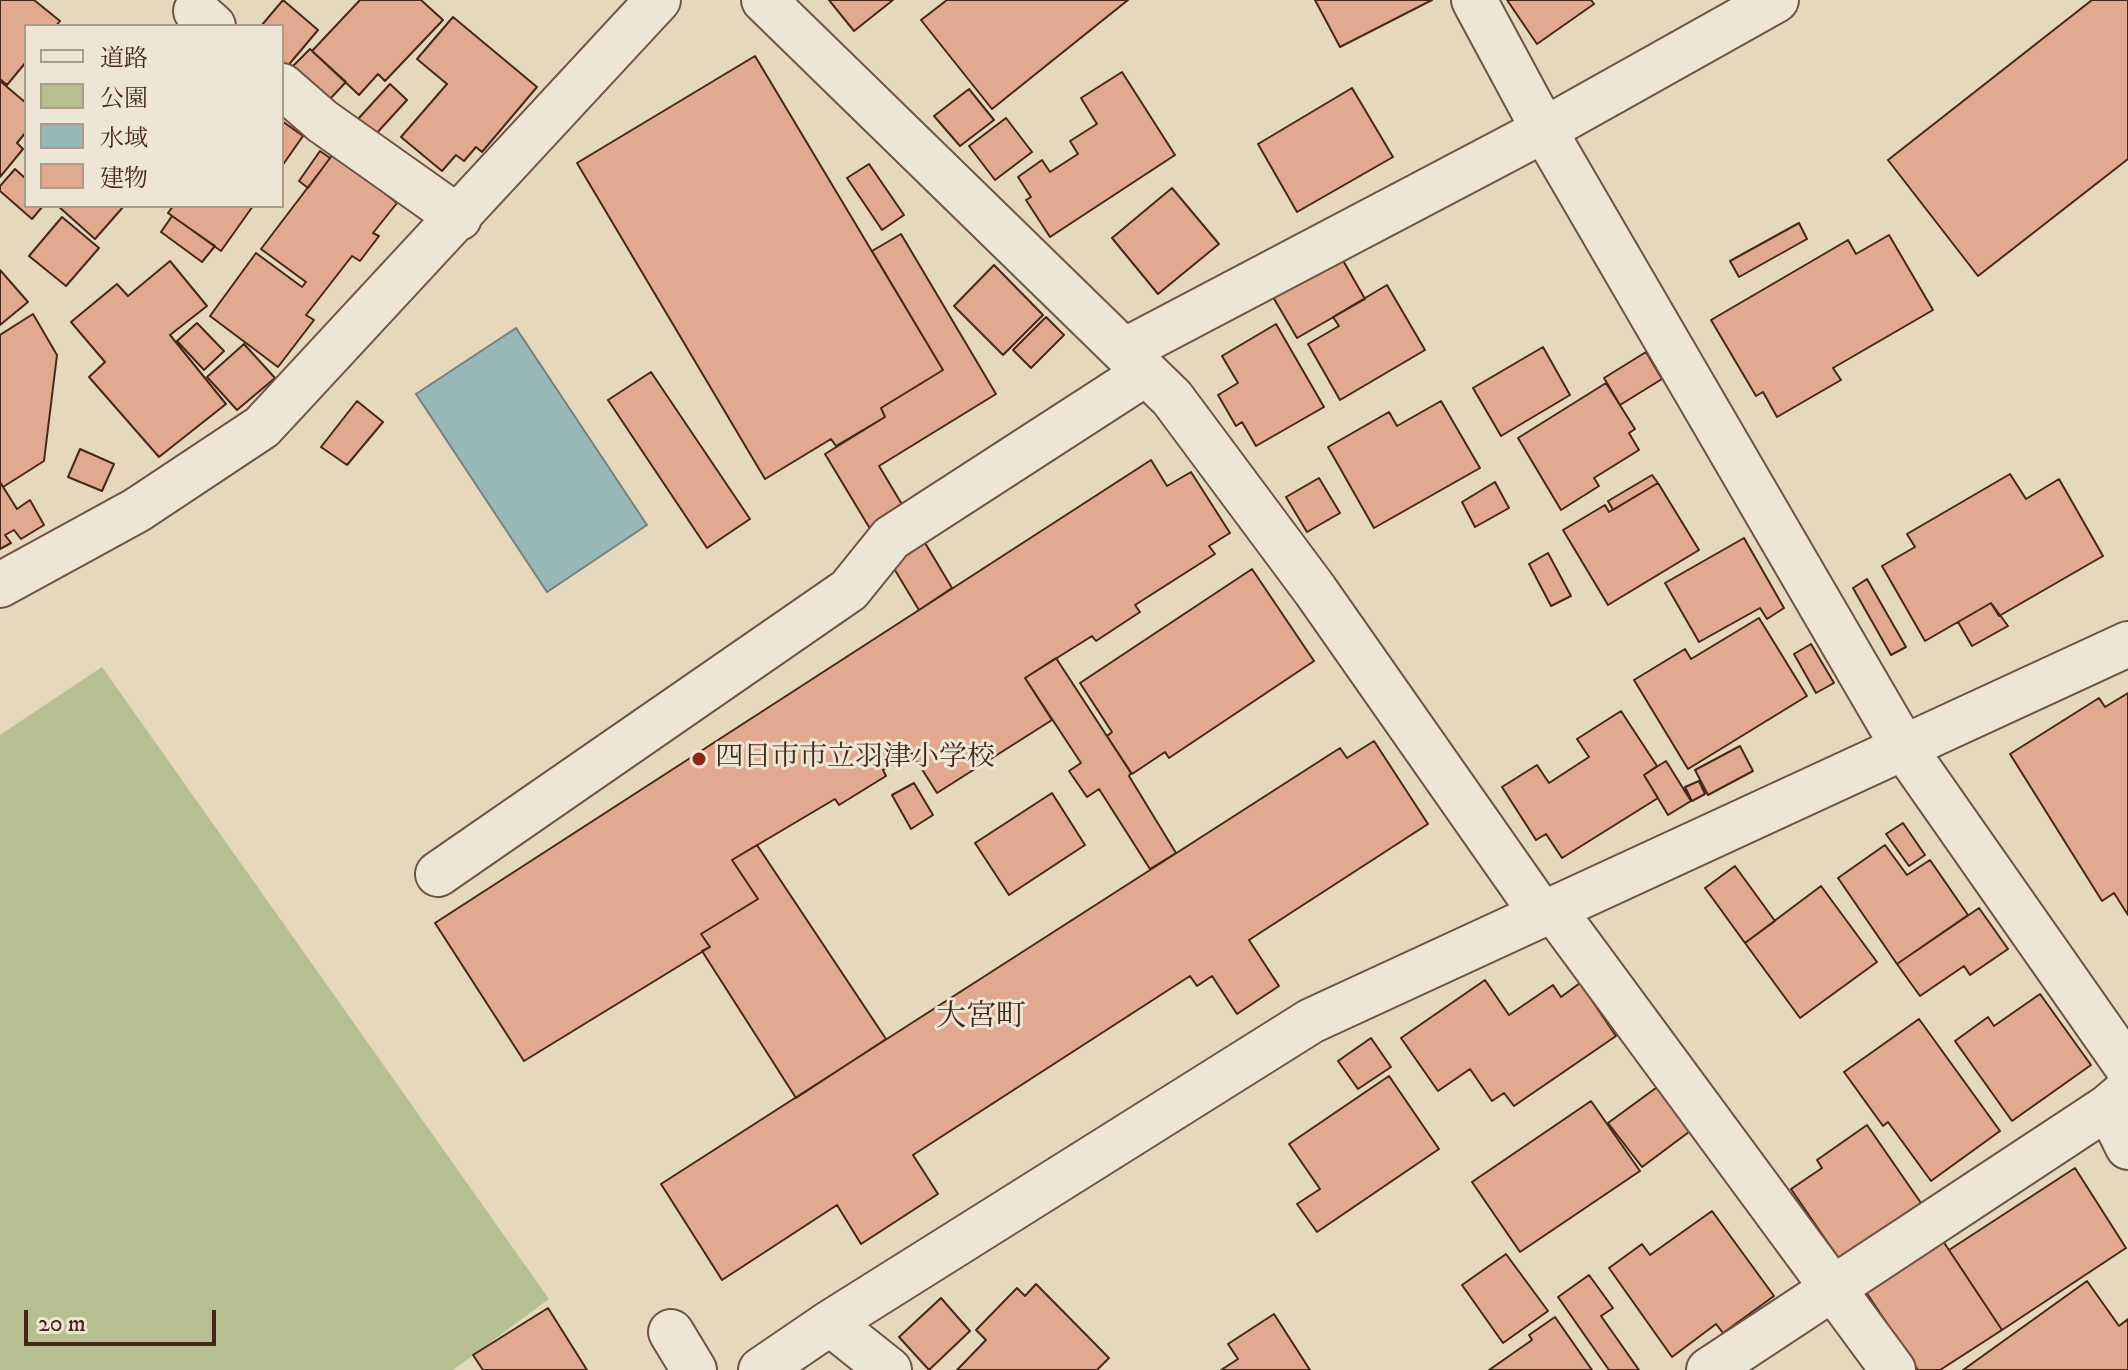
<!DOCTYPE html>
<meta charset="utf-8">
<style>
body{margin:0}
#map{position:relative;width:2128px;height:1370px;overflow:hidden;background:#e5d8bd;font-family:"IM FELL DW Pica","Noto Serif JP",serif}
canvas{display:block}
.legend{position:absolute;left:24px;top:24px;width:260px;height:184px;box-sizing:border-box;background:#eee6d4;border:2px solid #ac9a8a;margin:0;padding:10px 14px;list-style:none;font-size:24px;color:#48271b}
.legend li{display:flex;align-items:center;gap:16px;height:40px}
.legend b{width:40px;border:2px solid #ac9a8a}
.scale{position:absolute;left:24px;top:1310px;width:192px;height:36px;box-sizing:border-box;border:4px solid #48271b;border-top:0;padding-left:10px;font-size:24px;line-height:28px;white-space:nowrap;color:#48271b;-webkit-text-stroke:6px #eee6d4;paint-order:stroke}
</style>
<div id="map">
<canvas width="2128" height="1370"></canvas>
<ul class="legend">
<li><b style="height:10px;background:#eee6d4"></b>道路</li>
<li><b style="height:22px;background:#b5bf91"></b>公園</li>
<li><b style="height:22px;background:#98b8b8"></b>水域</li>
<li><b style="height:22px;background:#e1a98f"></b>建物</li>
</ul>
<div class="scale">20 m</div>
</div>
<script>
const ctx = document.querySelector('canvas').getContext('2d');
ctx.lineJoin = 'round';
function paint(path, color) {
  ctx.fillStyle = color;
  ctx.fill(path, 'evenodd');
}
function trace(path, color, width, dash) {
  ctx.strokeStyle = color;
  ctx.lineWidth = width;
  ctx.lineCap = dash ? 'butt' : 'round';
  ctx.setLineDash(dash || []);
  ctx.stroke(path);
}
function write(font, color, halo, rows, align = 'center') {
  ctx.font = font + ' "IM FELL DW Pica","Noto Serif JP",serif';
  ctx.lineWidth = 6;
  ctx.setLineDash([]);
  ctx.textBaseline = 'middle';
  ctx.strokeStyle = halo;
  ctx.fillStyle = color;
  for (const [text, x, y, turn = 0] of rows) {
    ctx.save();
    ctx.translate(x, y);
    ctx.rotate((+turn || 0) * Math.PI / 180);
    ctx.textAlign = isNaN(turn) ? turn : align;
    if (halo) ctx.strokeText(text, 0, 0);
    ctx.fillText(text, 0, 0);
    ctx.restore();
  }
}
paint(new Path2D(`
 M102,667L549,1299L453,1370H0V735Z`), '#b5bf91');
const water = new Path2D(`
 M516,328L647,525L547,592L416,394Z`);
paint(water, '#98b8b8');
trace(water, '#787e79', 2);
const building = new Path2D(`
 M0,0H34L60,21L56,26H26V62L7,85L0,79Z
 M283,0L318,30L286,68L282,65V26H261Z
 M360,0H421L443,20L385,81L378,74L359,95L312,51Z
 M829,0H893L854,31Z
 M947,0H1128L992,109L921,20Z
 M1315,0H1432L1340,47Z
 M1507,0H1591L1594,4L1537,44Z
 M2092,0H2128V159L1978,276L1888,160Z
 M453,17L537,87L482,152L476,147L464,161L456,155L442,171L401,137L447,84L417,59Z
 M310,49L346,82L328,101L292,67Z
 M755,56L943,370L881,408L885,417L836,446L831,439L765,479L577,163Z
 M1122,72L1175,155L1050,237L1026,200L1031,197L1018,177L1042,160L1050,172L1078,154L1070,141L1097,124L1081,98Z
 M0,81L26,103V132L17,143L23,149L0,177Z
 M390,84L407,100L375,135L358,119Z
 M1352,88L1393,157L1297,212L1258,144Z
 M969,89L994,120L960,146L934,116Z
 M1006,118L1032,152L995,180L969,146Z
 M282,121L303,136L282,166Z
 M320,151L330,158L308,188L299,181Z
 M334,153L397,203L373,233L379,236L360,261L352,256L306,315L314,320L278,367L210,316L256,253L302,287L306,282L261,249Z
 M869,164L904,215L882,230L847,178Z
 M15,169L26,179V206H43L32,219L0,191V186Z
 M1172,188L1219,244L1158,294L1112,238Z
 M58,206H124L95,239Z
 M173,206H253L221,251L168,213Z
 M172,216L215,246L202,262L161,232Z
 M62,217L99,248L66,286L29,256Z
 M1799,223L1807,239L1739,277L1730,261Z
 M901,234L996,394L879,466L952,588L919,610L825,454L885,417L881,408L943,370L872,251Z
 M1889,235L1933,310L1833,368L1841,380L1777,417L1763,392L1756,396L1711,320L1848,240L1856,254Z
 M1341,257L1365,299L1297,338L1273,297Z
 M170,261L207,306L170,335L226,404L159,457L89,377L105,362L71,322L117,284L128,296Z
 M994,265L1043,315L1003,355L954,306Z
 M0,270L28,302L0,325Z
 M1387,285L1425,350L1340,400L1308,344L1339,326L1333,317Z
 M33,314L57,355L44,461L3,487L0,482V335Z
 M1046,317L1064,335L1031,368L1013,350Z
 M197,323L224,351L204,370L177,341Z
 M1276,324L1324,407L1256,446L1242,422L1236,426L1218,395L1238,383L1222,356Z
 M244,344L275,378L237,410L207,377Z
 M1543,347L1570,395L1501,436L1473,388Z
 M1646,352L1662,379L1620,405L1604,378Z
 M651,372L750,519L707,548L608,400Z
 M1606,383L1635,429L1629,433L1639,450L1594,478L1599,486L1561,510L1518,438Z
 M357,401L383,422L347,465L321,447Z
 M1441,401L1480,468L1374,528L1328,447L1389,412L1397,426Z
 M80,449L114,464L102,491L68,477Z
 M1151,460L1167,486L1191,472L1230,533L1209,546L1215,554L1135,605L1140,612L1096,641L1092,636L1025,678L1052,720L937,793L911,752L883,770L886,776L839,805L835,799L732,860L758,899L701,934L710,947L524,1061L435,923Z
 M2010,474L2026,499L2059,479L2103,556L1999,616L1991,603L1925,641L1882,566L1915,547L1907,534Z
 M1652,475L1658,483L1613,510L1608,501Z
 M1319,478L1340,513L1307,532L1286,497Z
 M0,482L17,509L30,500L44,525L21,539L14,530L5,535L11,543L0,549Z
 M1495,482L1509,508L1475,527L1462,502Z
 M1658,483L1699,550L1608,605L1563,530L1605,505L1609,512Z
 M1744,538L1784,608L1767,619L1760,608L1699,642L1665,583Z
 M1548,553L1571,596L1551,606L1529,564Z
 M1252,569L1314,661L1169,758L1165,752L1132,774L1107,736L1112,732L1080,683Z
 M1867,579L1906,647L1891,655L1853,588Z
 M1991,603L2008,626L1972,646L1958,622Z
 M1759,618L1807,696L1688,769L1634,680L1685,649L1691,659Z
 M1811,644L1834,683L1816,693L1794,654Z
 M1056,658L1131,773L1129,776L1176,853L1150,869L1099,789L1087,797L1069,771L1081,763L1025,678Z
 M2128,693V915L2114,893L2102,901L2010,754L2099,698L2105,707Z
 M1621,711L1657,766L1644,775L1658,798L1562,858L1546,834L1536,840L1502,787L1537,765L1549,783L1589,757L1577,739Z
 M1374,741L1428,824L1249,940L1279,986L1237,1014L1212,976L1197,986L1190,976L913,1155L938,1194L861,1244L837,1205L722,1280L661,1184L1340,748L1347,758Z
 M1740,746L1753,771L1708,795L1695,770Z
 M1666,761L1691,801L1668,815L1644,775Z
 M1699,781L1705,794L1692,801L1685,787Z
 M914,783L933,815L911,829L892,795Z
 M1052,793L1085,845L1009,895L975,843Z
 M1903,823L1925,855L1909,866L1886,834Z
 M757,845L886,1039L796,1098L702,951L710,947L701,934L758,899L732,860Z
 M1885,845L1907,875L1930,860L1968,915L1897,964L1838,878Z
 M1735,866L1775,921L1745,943L1705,888Z
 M1821,886L1877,962L1800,1018L1745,943Z
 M1979,908L2008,949L1970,975L1964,966L1920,996L1897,964Z
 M1485,980L1509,1015L1553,985L1561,997L1580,983L1616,1036L1514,1106L1504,1093L1492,1101L1470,1069L1438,1091L1401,1038Z
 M2040,994L2091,1065L2012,1121L1955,1041L1988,1017L1994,1026Z
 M1919,1019L2000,1131L1931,1181L1888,1122L1883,1126L1844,1072Z
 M1371,1038L1391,1067L1358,1089L1338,1061Z
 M1389,1076L1439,1149L1317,1232L1297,1204L1320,1189L1289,1144Z
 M1660,1085L1693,1129L1642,1167L1608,1123Z
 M1591,1101L1640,1171L1520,1252L1472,1182Z
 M1867,1125L1921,1203L1839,1259L1791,1189L1822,1168L1817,1160Z
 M2075,1168L2126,1248L2002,1330L1949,1250Z
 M1712,1211L1774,1296L1723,1333L1716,1324L1672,1357L1609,1268L1642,1244L1650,1255Z
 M1941,1238L2002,1330L1940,1370H1918L1864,1289Z
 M1506,1254L1548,1311L1503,1343L1462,1285Z
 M1589,1275L1613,1308L1601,1316L1639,1370H1609L1558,1297Z
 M2087,1281L2119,1326L2128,1319V1370H1963Z
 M1036,1284L1109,1358L1097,1370H957L986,1340L976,1330L1017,1288L1025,1296Z
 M941,1298L970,1331L929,1370L899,1337Z
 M548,1308L587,1370H483L473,1355Z
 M1274,1314L1310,1370H1221L1238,1359L1228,1344Z
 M1555,1317L1592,1370H1489L1532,1340L1529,1335Z`);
paint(building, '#e1a98f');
trace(building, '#48271b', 2);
const minor = new Path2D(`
 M764,0L1172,398L1315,590L1542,914
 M1474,0L1544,130L1904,748L2128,1068
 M196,11L213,26
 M282,86L322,121L459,218
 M1124,351L1544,130L1776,0
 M0,585L137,510L262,427L658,0
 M438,874L849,590L891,538L1146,373
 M1553,909L1893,1370
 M2108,1107L2128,1147
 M830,1323L889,1370
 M671,1332L694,1370
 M761,1370L830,1323L1311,1021L2128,644
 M1709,1370L2108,1107L2128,1090`);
trace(minor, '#6f5344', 48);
trace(minor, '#eee6d4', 44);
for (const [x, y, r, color] of [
 [699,759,8,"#8f2418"]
]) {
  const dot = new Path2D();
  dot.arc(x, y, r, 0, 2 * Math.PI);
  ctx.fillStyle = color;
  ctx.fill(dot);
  trace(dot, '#eee6d4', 3);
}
write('28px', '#48271b', '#eee6d4', [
 ["四日市市立羽津小学校",715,759]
], 'left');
write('30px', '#48271b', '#eee6d4', [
 ["大宮町",981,1019]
]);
</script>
